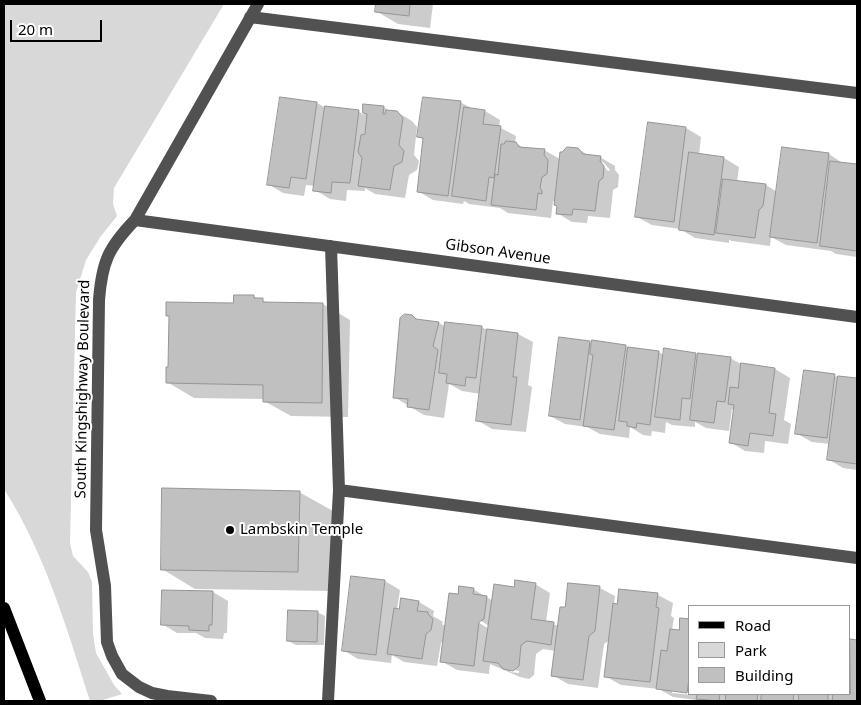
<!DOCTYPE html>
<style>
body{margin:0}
#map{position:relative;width:861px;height:705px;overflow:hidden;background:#fff;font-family:"Noto Sans",sans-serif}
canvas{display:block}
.frame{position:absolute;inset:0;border:5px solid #000;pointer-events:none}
.legend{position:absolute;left:688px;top:605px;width:162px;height:90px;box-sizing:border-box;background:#fff;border:1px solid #999;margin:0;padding:6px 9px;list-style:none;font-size:15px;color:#000}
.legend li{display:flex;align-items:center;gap:10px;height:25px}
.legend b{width:25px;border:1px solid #999}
.scale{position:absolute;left:10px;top:20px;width:92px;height:22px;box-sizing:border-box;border:2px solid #000;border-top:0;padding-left:6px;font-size:15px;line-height:18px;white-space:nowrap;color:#000;-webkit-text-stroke:4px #fff;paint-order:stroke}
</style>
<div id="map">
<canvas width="861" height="705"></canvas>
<div class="frame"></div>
<ul class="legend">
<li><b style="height:6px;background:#000"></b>Road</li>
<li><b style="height:14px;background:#d8d8d8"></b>Park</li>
<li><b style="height:14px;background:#c0c0c0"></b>Building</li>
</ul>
<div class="scale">20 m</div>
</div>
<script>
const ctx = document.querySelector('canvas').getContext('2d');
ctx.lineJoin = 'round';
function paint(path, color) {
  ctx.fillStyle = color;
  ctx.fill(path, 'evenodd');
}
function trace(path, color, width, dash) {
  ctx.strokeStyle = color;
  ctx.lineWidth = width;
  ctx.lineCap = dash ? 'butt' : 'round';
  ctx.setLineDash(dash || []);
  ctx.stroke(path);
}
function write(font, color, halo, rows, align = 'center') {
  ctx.font = font + ' "Noto Sans",sans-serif';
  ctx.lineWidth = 4;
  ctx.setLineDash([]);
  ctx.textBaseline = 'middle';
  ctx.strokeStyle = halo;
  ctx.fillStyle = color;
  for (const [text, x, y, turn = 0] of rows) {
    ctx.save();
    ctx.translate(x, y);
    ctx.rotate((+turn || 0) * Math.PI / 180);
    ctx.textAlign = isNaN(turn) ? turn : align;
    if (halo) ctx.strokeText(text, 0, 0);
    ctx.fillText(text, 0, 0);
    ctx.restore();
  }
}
paint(new Path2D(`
 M4,4H224L114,188L113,204L117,216L101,236L86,260L76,292L70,543L73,556L88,572L92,582L93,634L96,653L114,685L122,694L100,701H90C67,629 45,553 4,489Z`), '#d8d8d8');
paint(new Path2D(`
 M377,4H433L430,28L398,24L376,11Z
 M460,102L473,109L485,111L500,120L499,127L516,136L515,143L524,148L544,150L560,159L578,149L590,156L600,157L615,166V170L619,175L618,187L613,190L610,218L588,216L587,223L572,222L557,213L558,206L556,202L553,201L551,218L508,213L500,208L469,204L464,201L463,204L433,200L418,191L424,140L419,137ZM600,162H603L610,170L608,171Z
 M317,103L326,108L358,111L364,115V105L384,107L391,112H397L412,121L417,127L414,155L419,161L417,170L409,175L405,198L375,194L365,188V191L347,190L346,201L330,199L315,190V186L306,185L304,196L283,193L268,184Z
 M686,128L701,137L699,155L724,158L739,167L737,182L766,185L777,192L783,148L829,154L844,164L857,166V257L836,254L831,251L786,245L771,237L770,246L732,241L729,240V243L695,238L680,229L652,225L637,217Z
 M253,296L270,304H323L350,320L348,417L291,416L264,401V399L194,398L167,382L169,368L170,317L168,316L235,305Z
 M419,321L439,323L446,327H482L487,330L518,334L533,342L528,385L532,387L526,432L492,429L477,420L481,394L462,391L449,384L444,418L424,415L394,397Z
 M590,342L593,344L626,346L629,348L659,352L664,355L696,354L699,356L730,358L741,364L775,369L790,378L784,420L791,424L788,444L765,441L764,453L745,451L730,442L735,410L732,409L729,431L706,428L695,422V427L672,425L666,422L665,433L652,431L651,436L643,435L630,427L629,438L600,434L587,427L565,424L550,416Z
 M805,371L857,380V470L843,468L828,459L830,444L812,442L796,433Z
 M299,492L333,511L332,591L195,589L162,569Z
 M385,581L400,590L397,610L419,602L434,611L433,616L443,622L442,624L446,627L459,595L473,589L493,601L515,589L535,584L550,593L546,622L559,626L566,609L569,584L600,588L615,596L614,604L618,605L658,595L673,603L671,616L674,618L672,630L680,631L690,620V692L672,690V693L693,695V694H850V640L857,641V701H704L673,697L659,689L621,685L605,676L610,640L604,644L598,688L568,684L552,675L556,651L543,649L536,654L534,675L529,679L520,677L490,664L489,674L457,670L441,661L444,640L441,643L437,666L404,662L392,655L391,663L358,659L343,650ZM475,617L489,626V629L473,619ZM508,669L519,671V673L511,672Z
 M213,592L228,601L227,633H224L223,639L205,638L196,633H177L162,624Z
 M317,612L325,616L324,645H296L288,641Z`), '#0003');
const building = new Path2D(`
 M376,4H410L409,16L375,12Z
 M280,97L317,102L306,179L291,177L289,188L267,185Z
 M423,97L461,101L448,196L417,192L423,138L417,137Z
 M363,104L384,106L383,114H385L386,110L397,111L403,118L399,145L404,151L402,162L394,166L390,190L358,186L362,158L358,152L361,135L365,134L367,114L363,113Z
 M325,106L359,110L350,183L332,182L331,193L313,191Z
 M464,107L485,110L483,124L501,126L494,178L489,177L486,201L452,196Z
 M648,122L686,127L674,222L635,217Z
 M506,141L516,142L519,147L545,149L544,155L548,160L547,174L542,177L540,188L542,191V194L538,193L536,210L491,205L495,174L498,175L501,144H504Z
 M567,147L578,148L583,154L601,156L600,161L604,166L603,178L599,181L595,211L573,209L572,215L556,214L557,206L554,205L560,152H562Z
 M782,147L829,153L817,243L770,237Z
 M689,152L724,157L714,235L679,230Z
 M830,161L857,164V251L820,246Z
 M723,179L766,184L763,206L759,210L755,238L716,233Z
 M234,295H254V298H263V302L323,303L322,403L263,402V385L166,383V367H168L169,316H166V302L233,303Z
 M405,314L412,315L416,319L439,322L433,346L438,350L429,410L407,407L408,399L393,398L400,318Z
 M445,322L482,326L476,378L466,377L465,386L446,383L447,374L439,373Z
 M487,329L518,333L513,377H517L511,425L476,421Z
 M559,337L590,341L580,420L549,416Z
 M592,340L626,345L614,430L583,426L593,355L590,354Z
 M628,347L659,351L650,425L637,423L636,428L627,426V422L619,421Z
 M664,348L696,353L690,399L682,398L680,420L655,417Z
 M698,353L731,357L725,402L717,401L714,423L690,420Z
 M741,363L775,368L769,413L776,414L773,436L750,433L748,446L729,443L734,405L728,404L730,387L738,388Z
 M804,370L835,374L827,438L795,434Z
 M838,376L857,378V464L827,460Z
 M162,488L300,491L298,572L161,570Z
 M351,576L385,580L376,655L342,651Z
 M515,580L536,583L531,619L554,622L551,645L527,641L521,645L519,666L513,671L503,669L498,663L483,661L494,584L514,587Z
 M568,583L600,586L595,631L589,636L583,680L551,676L560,607H565Z
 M459,586L474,588L473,594L487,596L484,619L479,622L474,666L440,662L449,593L458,594Z
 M619,589L658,593L656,607L659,608L650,682L604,677L613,603L617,604Z
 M162,590L213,591L212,625H209V631L189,630V626L161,625Z
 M401,598L419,601L417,611L428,612V614L433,619L431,630L426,634L422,659L387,654L394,608L399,609Z
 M288,610L318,611L317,642L287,641Z
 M680,618L690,619V672L687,693L656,689L661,650L667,651L670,629L679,630Z
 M850,639L857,640V701H832L833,694H850Z
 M691,694H720L719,701L696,699L697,695Z
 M726,694H758L757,701H726Z
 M762,694H794L793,701H761Z
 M799,694H828V701H799Z`);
paint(building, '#c0c0c0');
trace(building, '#959595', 1);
trace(new Path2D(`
 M250,17L857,93
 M135,220L857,317
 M339,490L857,558
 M211,701L167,696L152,693L139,687L122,674L112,656L107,642L105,586L96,530L99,300C102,262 108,248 135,220L258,4
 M328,701L339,490L331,246`), '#515151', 12);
trace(new Path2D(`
 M4,608L40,701`), '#000', 12);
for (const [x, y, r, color] of [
 [230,530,5,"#000"]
]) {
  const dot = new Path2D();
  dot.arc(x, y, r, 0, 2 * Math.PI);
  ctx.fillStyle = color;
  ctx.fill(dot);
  trace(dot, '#fff', 2);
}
write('15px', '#000', '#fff', [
 ["Gibson Avenue",498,252,8],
 ["South Kingshighway Boulevard",83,389,-89]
]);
write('15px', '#000', '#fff', [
 ["Lambskin Temple",240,530]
], 'left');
</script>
